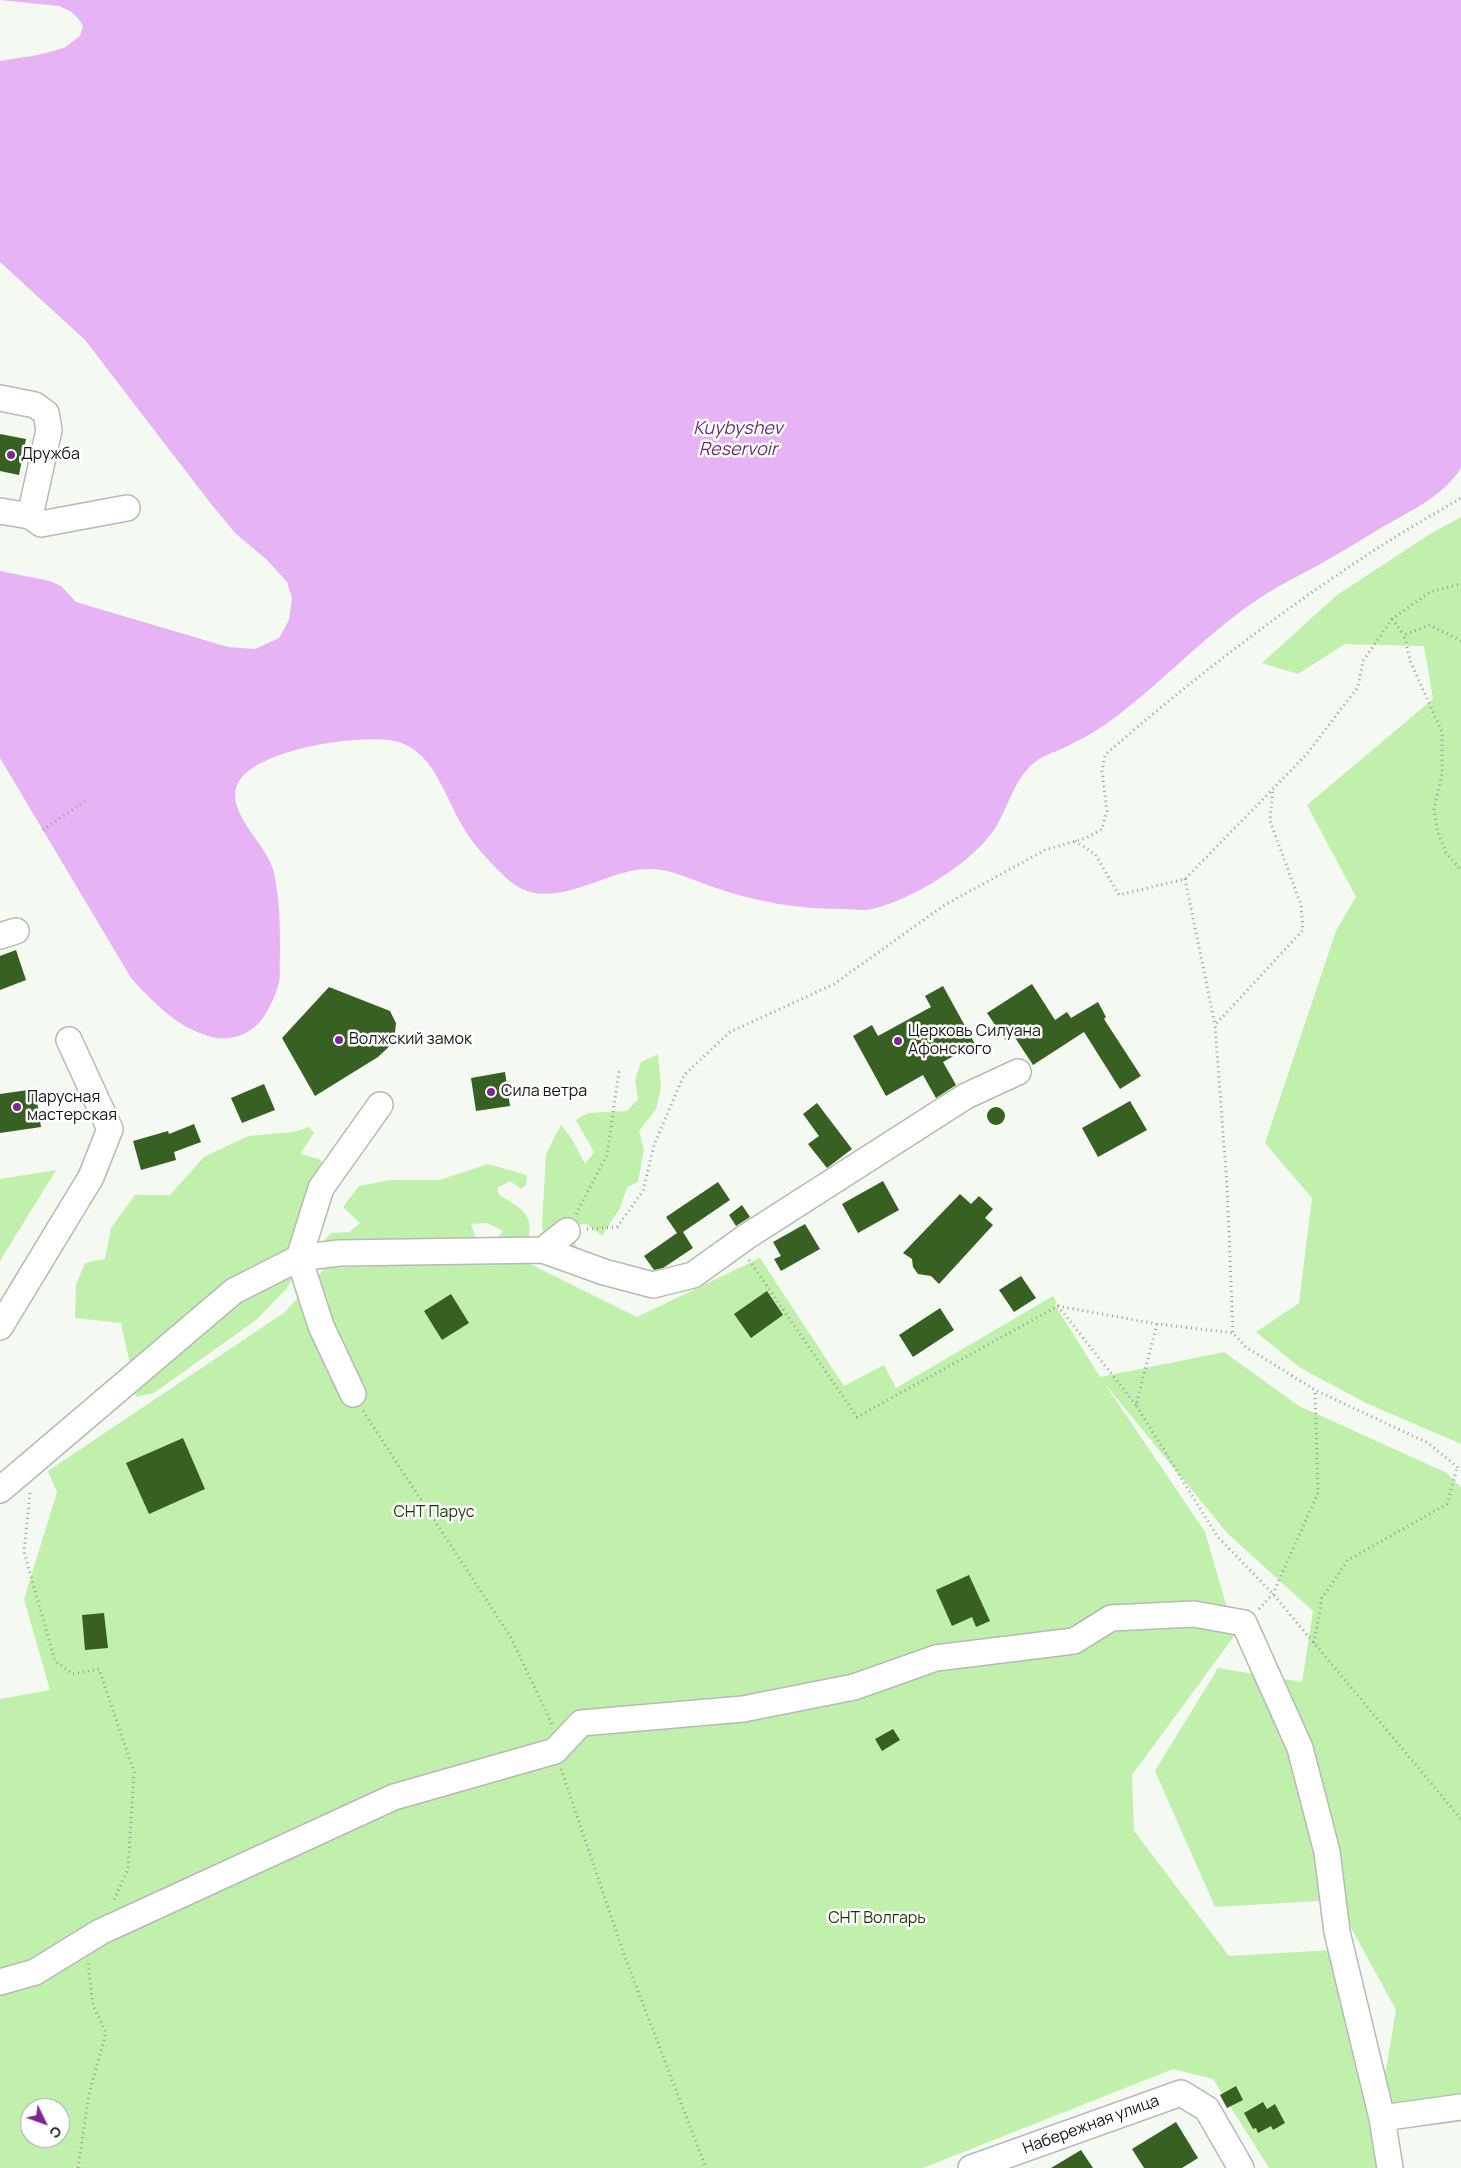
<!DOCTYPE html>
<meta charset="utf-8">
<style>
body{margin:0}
#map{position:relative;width:1461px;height:2168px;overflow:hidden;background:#f4f9f2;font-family:Manrope,sans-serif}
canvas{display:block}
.north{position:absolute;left:20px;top:2098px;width:50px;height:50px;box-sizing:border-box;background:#fff;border:1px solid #a2a3a2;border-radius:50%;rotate:132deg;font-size:14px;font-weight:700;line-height:20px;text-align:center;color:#171816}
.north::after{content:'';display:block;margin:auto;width:18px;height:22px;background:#7e2694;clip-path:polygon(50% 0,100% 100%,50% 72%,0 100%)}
</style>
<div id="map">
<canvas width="1461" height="2168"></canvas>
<div class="north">С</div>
</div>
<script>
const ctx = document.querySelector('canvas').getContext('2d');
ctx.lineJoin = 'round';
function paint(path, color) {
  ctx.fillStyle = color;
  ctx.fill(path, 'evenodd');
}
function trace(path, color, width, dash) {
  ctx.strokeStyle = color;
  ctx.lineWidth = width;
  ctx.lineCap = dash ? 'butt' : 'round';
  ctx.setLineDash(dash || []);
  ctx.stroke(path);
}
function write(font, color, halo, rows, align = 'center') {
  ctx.font = font + ' Manrope,sans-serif';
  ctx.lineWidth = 5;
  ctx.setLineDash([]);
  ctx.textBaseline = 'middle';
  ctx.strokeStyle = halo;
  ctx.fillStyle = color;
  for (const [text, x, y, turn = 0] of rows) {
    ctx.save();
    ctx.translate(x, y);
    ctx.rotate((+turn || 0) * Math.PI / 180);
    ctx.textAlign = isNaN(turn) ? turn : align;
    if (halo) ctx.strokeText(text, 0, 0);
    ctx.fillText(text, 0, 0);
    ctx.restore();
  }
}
paint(new Path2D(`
 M1461,517V1444L1366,1403L1299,1367L1256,1332L1299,1303L1312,1198L1265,1143L1336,931L1356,897L1307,805L1433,699L1424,646L1345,644L1298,674L1262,663L1337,595L1430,534Z
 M658,1054L661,1087L656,1109L639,1131L644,1149L638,1182L627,1187L620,1208L602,1236L587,1224L563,1225L583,1256L549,1260L542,1226L546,1154L561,1125L572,1139L585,1164L594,1152L576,1120L588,1113L627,1111L638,1099L635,1080L641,1062Z
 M309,1127L314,1133L300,1154L319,1159L342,1179L316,1220L310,1245L287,1288L256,1320L154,1393L136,1397L135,1387L121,1323L75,1318L76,1285L85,1263L105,1259L111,1228L135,1195H170L204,1157L248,1136L294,1132Z
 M488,1164L527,1175L526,1185L521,1189L510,1181L497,1188L499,1195C525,1210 535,1216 527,1246L495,1241L503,1231L487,1223L471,1224L478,1244L333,1261L324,1241L331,1233L349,1232L360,1223L343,1207L359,1186L390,1180H439Z
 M56,1170L0,1261V1179Z
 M760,1258L844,1386L884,1365L896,1388L1053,1296L1057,1303L1055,1305L1100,1377L1224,1352L1299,1406L1447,1473L1461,1488V2103L1386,2112L1382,2093L1396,2010L1336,1900L1215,1907L1155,1771L1218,1668L1302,1682L1313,1611L1227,1533L1105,1384L1205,1532L1235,1635L1132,1775L1134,1831L1229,1956L1332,1950L1384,2168H1269L1213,2079L1173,2069L923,2168H0V1699L50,1690L24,1599L57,1492L48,1471L285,1312L325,1268L522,1260L637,1317ZM30,2108H60V2138H30Z`), '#c0f0ac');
paint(new Path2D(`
 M0,0H1461V468C1444,495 1413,510 1386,525C1367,536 1349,548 1329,559C1307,572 1284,582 1263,596C1210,630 1167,678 1117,716C1101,728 1086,737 1068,746C1058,751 1044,755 1035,762C1014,779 1009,805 996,827C974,862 912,900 872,909C863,911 852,909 843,909C798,909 756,902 713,887C693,880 671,869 650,869C612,868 570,902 530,892C515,888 503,875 492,864C481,852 471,841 463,827C445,798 434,750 395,741C359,734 253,749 237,785C226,813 265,842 273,869C280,897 280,925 280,954C279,963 281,974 279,982C276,995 267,1015 258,1024C244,1038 224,1042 205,1035C176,1026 151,1000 131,978L0,758V571L50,581L61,586L76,602L228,647L255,649L279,638L289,620L292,598L287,582L267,560L235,533L211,504L85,340L0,262Z`), '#e6b4f4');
paint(new Path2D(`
 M0,0L59,6L70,11L78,18L83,26L80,36L64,48L38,55L0,61Z`), '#f4f9f2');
paint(new Path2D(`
 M0,434L26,439L19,475L0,471Z
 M16,950L26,980L0,990V956Z
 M1032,984L1055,1020L1067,1012L1071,1018L1098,1002L1106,1017L1104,1019L1141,1076L1120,1089L1084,1032L1033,1065L1014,1036L1006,1041L987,1013Z
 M943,986L975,1044L943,1062L956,1085L936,1098L923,1075L886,1096L853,1036L872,1025L878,1036L931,1007L925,996Z
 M329,987L390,1011L396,1023L394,1042L378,1057L315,1096L282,1038Z
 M505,1072L510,1106L476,1111L471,1078Z
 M264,1084L275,1110L242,1123L231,1098Z
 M35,1089L41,1127L0,1133V1094Z
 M1130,1101L1147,1130L1098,1157L1082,1128Z
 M817,1103L852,1149L827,1168L808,1144L819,1136L803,1114Z
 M987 1116a9 9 0 1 1 18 0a9 9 0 1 1-18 0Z
 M194,1124L201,1142L174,1152L176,1160L141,1170L133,1141L168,1131L169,1134Z
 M883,1181L899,1210L858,1233L842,1204Z
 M718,1182L730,1200L683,1232L693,1248L663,1268L654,1270L644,1256L677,1233L666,1217Z
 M960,1194L971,1204L979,1196L993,1209L985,1218L993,1225L939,1284L931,1276L918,1274L913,1267L912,1259L903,1253Z
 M742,1205L750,1217L736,1226L729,1215Z
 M805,1224L820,1249L781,1271L774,1259L781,1256L773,1242Z
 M1021,1276L1036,1298L1014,1312L999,1290Z
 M767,1291L783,1315L751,1338L734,1314Z
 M451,1294L469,1323L442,1340L424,1311Z
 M940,1308L954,1330L913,1357L899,1335Z
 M183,1438L205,1489L149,1514L126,1463Z
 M969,1575L990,1621L976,1627L972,1617L952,1626L936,1590Z
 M104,1613L108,1648L85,1650L82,1615Z
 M893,1729L900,1740L882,1751L875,1739Z
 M1236,2086L1243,2100L1227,2108L1220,2095Z
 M1263,2102L1267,2109L1275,2104L1285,2123L1273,2130L1271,2126L1258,2133L1256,2128L1253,2129L1244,2113Z
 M1176,2122L1198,2158L1182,2168H1144L1132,2149Z
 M1081,2150L1093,2168H1051Z`), '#376022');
const minor = new Path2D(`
 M0,398L35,405L46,413L49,430L30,516
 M0,511L30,516L41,524L127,508
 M0,936L16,931
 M543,1250L567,1231
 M0,1327L91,1177L110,1129L69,1040
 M353,1394L321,1326L299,1258L321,1188L380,1105
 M0,1490L234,1291L299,1258L339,1253L543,1250L604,1272L653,1285L693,1275L746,1237L966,1096L1018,1072
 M0,1982L35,1972L100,1932L394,1797L555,1751L581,1723L743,1709L854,1687L936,1658L1074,1641L1111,1618L1194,1614L1244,1623L1300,1748L1327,1852L1337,1932L1382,2118L1390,2168
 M1382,2118L1461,2107
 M971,2168L1181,2093L1207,2109L1241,2168`);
trace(minor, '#b6bab4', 28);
trace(new Path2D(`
 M1392,619L1404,635
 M1461,641L1430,625L1404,635L1411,663L1442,732V773L1434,809L1437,830L1446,853L1461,870
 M43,830L88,799
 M1075,841L1095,854L1119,895L1185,879L1306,755L1358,687L1363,661L1392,619L1430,592L1461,584
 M1185,879L1215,1025
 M576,1214L607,1155L619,1071
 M587,1229L617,1227L643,1191L654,1145L684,1075L730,1032L834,984L943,906L1045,850L1086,838L1102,829L1107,811L1102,771L1105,755C1186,684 1273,617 1364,557C1395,536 1429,517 1461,498
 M749,1260L857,1417L1058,1306L1157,1324L1233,1333L1246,1347L1315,1390L1428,1443L1461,1470
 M1058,1306L1136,1405
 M1157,1324L1136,1405L1217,1536L1273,1594L1461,1819
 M1233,1332L1227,1186L1215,1025L1303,930L1301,905L1270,821L1273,788
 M363,1411L510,1636L552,1724
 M30,1493L24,1552L55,1661L73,1674L99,1669L134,1772L128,1869L113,1902
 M1259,1609L1273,1594L1318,1493L1315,1390
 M1314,1643L1322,1598L1348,1560L1447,1504L1457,1468
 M561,1769L626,1960L706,2168
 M78,2168L89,2094L106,2032L93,2006L88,1963`), '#999d98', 3, [1, 4]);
trace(minor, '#fff', 25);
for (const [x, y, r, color] of [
 [11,455,5,"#7e2694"],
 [339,1040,5,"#7e2694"],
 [898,1041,5,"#7e2694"],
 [491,1092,5,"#7e2694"],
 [17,1107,5,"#7e2694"]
]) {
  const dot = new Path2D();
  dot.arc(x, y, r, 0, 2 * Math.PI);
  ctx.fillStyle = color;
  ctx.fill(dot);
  trace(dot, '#fff', 2);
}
write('16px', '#171816', '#fff', [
 ["Дружба",21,455],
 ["Церковь Силуана",908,1032],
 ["Афонского",908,1050],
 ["Волжский замок",349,1040],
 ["Сила ветра",501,1092],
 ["Парусная",27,1098],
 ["мастерская",27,1116]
], 'left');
write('16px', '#193709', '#fff', [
 ["СНТ Парус",434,1513],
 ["СНТ Волгарь",877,1919]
]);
write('16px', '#171816', '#fff', [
 ["Набережная улица",1091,2125,-20]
]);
write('italic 18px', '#682d77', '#fff', [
 ["Kuybyshev",738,429],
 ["Reservoir",738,450]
]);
</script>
